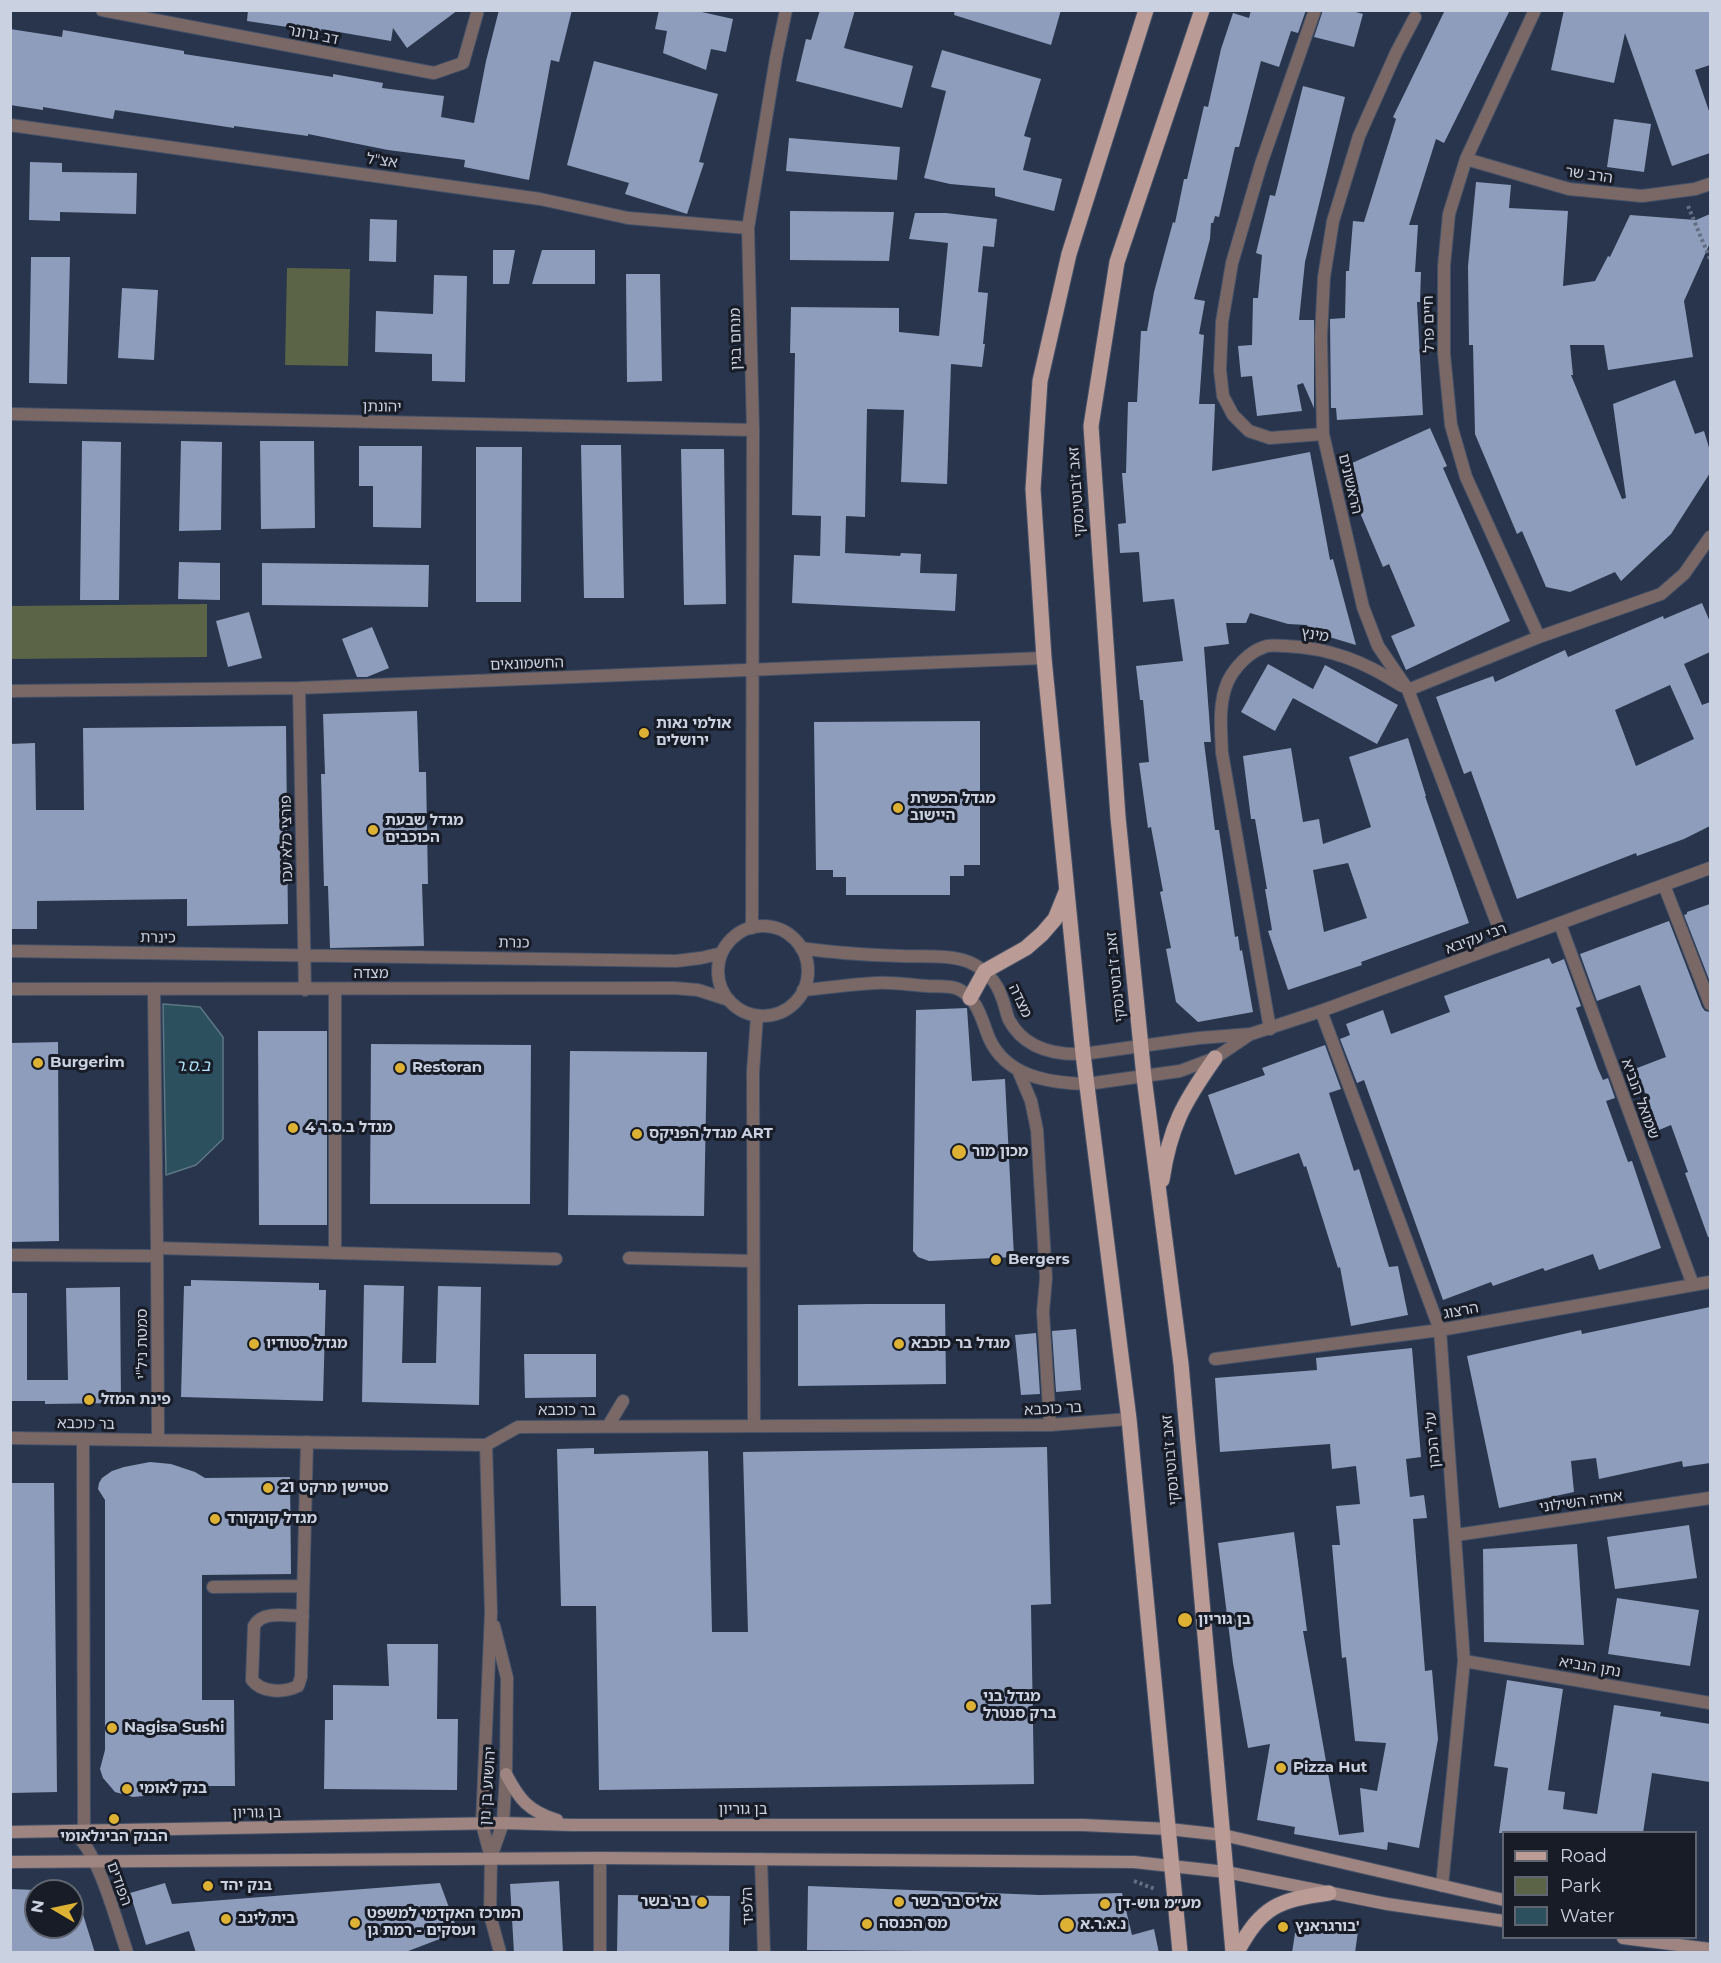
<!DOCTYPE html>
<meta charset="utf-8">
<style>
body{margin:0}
#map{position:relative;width:1721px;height:1963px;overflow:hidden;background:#28354c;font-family:Montserrat,sans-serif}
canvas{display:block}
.frame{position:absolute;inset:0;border:12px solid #cad2e1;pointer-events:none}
.legend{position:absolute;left:1502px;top:1831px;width:195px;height:108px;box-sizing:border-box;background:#171c27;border:2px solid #5f6571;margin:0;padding:8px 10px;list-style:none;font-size:18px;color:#cad2e1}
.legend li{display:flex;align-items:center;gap:12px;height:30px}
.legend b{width:30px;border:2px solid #5f6571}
.north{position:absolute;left:24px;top:1879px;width:60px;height:60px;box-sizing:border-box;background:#171c27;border:2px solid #5f6571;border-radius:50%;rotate:279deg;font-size:16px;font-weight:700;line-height:24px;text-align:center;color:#cad2e1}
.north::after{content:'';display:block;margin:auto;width:21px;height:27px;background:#ddb133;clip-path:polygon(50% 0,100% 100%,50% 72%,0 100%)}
</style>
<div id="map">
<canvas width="1721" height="1963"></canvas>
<div class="frame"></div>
<ul class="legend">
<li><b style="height:8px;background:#bb9b96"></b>Road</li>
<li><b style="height:16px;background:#5b6446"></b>Park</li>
<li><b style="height:16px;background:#2d505e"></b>Water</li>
</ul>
<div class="north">N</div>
</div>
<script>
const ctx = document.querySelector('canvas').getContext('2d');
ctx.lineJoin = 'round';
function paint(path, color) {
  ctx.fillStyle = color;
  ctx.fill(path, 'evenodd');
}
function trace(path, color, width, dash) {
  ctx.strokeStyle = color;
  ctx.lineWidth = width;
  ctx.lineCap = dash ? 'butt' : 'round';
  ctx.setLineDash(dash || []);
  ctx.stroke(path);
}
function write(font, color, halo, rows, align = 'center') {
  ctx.font = font + ' Montserrat,"Noto Sans Hebrew",sans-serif';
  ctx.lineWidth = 6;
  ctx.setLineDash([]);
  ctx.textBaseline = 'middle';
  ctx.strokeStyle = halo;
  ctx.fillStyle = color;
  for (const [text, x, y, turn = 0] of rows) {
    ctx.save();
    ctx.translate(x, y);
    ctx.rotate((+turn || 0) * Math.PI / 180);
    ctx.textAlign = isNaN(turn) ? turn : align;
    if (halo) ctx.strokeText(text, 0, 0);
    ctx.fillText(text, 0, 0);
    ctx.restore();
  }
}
paint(new Path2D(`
 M287,268L350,269L348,366L285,365Z
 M207,604V657L11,659V606Z`), '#5b6446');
const water = new Path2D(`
 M163,1004L200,1007L223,1037V1139L196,1165L166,1175Z`);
paint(water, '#2d505e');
trace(water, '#5c7785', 1.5);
paint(new Path2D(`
 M248,10H458L407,48L393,28L391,41L321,29V32L247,21Z
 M499,10H572L559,62L551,60L529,180L464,167L465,160L388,150L308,134V136L234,126V128L115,110L113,119L43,107V110L10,105V29L62,37L63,30L184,51V54L333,77V74L383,83L382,88L444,96L441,117L474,123L486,61Z
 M659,10H693L733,19L726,52L711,49L706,70L663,53L667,31L655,29Z
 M820,10H855L844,48L913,66L902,108L796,81L806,39L811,40Z
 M955,10H1061L1051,45L954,15Z
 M1251,10H1306L1298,33L1291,31L1279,67L1261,61L1239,147H1235L1219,217L1215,216L1213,223H1211L1210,239L1194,299L1205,301L1199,334L1204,335L1199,404H1215L1212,471L1310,452L1330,560L1333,559L1356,645L1309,631L1307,625L1288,624L1250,613L1246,623H1226L1229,644L1204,647L1211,742H1204L1215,830H1219L1235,937L1238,936L1240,951L1242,950L1253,1012L1198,1022L1176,1002L1166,949L1171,948L1160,892L1163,891L1151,827L1148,828L1139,763L1149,762L1143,700H1140L1136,666L1183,661L1174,599L1143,602L1139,552L1120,553L1118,524L1126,523L1122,473H1126L1128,402H1137L1141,331H1147L1154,292L1173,222L1175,223L1184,179H1187L1204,106L1208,107L1221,49L1233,13L1249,18Z
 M1323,10H1349L1363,14L1354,47L1314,37Z
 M1445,10H1510L1444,143L1436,139L1409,225H1418L1415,272H1421L1420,302H1417L1423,415L1337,420L1336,408H1331L1330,319L1345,318L1346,271H1349L1353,221L1364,222L1396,119L1393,117Z
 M1564,10H1710V65L1695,70L1710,114V153L1672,166L1625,33L1614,83L1551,70Z
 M942,50L1041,79L1024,136L1031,138L1023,170L1062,179L1054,211L995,196V188L950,184L924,178L946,91L931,87Z
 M594,61L718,94L699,162L704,163L687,214L625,194L629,183L567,165Z
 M1303,86L1345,97L1305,262L1299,320H1314V408L1303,383L1297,385L1302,411L1257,416L1252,376L1241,377L1238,346L1252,345L1253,298H1258L1262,255L1256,253L1270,195L1275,196Z
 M1614,119L1651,124L1644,172L1607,167Z
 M789,138L900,147L897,180L786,171Z
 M30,162L62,163V172L137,173L136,214L60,212V221L29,220Z
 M1476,182L1511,185L1509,208L1568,211L1563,286L1595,281L1608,256L1610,257L1630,215L1696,220L1710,214V243L1684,301L1693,357L1608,370L1604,345H1570L1573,375H1571L1622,499L1626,498L1613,404L1675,380L1695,434L1704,431L1710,451V473L1671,534L1621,581L1615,572L1570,592L1546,587L1522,531L1517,534L1475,434L1473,345H1469L1468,266Z
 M790,211L894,212L889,261L790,260Z
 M915,213H946L997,219L994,247L983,246L978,292L988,293L983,344H985L982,367L951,364L947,484L901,482L904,410L867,409L865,517L846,516L845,553L900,556L901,553L921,554L920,573L957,574L955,611L792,603L794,555L820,556L821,516L792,515L795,353H790L791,307L899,308V332L939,336L948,243L909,239Z
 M370,219L397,220L396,262L369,261Z
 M493,250H515L509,284H493Z
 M542,250H595V284H532Z
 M31,257H70L67,384L29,383Z
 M626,274H660L662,381L627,382Z
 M434,275L467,276L465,382L432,381V354L375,352L376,311L433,314Z
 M122,288L158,290L154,360L118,358Z
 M1430,428L1447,466L1443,468L1510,621L1406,670L1391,636L1415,626L1389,564L1383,567L1341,468Z
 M82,441L121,442L119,600H80Z
 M181,441L222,442L221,530L179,531Z
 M260,441H314L315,528L261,529Z
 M581,445H621L624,598H584Z
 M359,446H422L421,528L373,527V486H359Z
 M476,447H522L521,602H476Z
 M681,449H724L726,604L684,605Z
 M179,562L220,563V600L178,599Z
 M262,563L429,565L428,607L262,605Z
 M1702,603L1710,622V652L1684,664L1702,705L1710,702V826L1684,839L1637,856L1636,853L1517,899L1471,771L1464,774L1436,697L1493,676L1495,682L1565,650L1568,657L1663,616L1664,619ZM1670,685L1694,739L1636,766L1615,710Z
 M249,612L262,658L228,667L216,621Z
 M372,627L389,668L367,677H357L342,639Z
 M1268,664L1313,689L1325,665L1398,705L1377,744L1293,698L1275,731L1241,712Z
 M417,711L419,772H426L428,884H422L424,946L330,948L328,886H324L321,774H325L323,714Z
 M980,721V865H964V876H950V895H846V877H833V870H816L814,722Z
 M286,726L288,924L187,926V899L37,901V929H10V744L35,743L36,810H84L83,728Z
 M1408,738L1426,796H1425L1469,923L1361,962L1362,965L1288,990L1268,931L1272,930L1265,889H1267L1255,819H1251L1243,756L1291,748L1303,822L1319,819L1323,844L1371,827L1349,757ZM1348,863L1367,918L1324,932L1313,870Z
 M1710,904V982L1684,915L1687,914V912Z
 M1669,921L1702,1007L1705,1011L1710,1012V1237H1708L1685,1173L1688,1172L1671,1125L1659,1130L1645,1092L1641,1093L1639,1089L1631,1092L1624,1073L1666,1057L1640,985L1597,1001L1580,954Z
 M1549,958L1552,964L1564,959L1581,1006L1576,1008L1598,1069L1603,1080L1608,1078L1615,1098L1606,1101L1628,1162L1632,1161L1661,1248L1599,1270L1593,1254L1545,1271L1543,1268L1493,1286L1491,1282L1443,1300L1364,1080L1357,1083L1340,1039L1350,1035L1346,1024L1383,1010L1391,1034L1450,1012L1444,996Z
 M967,1008L972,1081L1005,1079L1014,1257L929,1261L918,1257L913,1251L916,1010Z
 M258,1031H327V1225H259Z
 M58,1042L59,1241L10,1242V1043Z
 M371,1044L531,1045L530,1204H370Z
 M1325,1045L1341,1089L1329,1093L1354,1171L1359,1169L1389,1267L1398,1266L1408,1315L1351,1326L1340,1267L1338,1268L1306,1166L1304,1167L1299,1153L1235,1175L1208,1095L1265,1075L1262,1068Z
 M570,1051L707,1052L704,1216L568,1215Z
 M191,1280L319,1283V1290H326L323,1401L181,1397L184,1286H191Z
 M364,1285L404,1286L402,1363H436L438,1286L481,1287L479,1405L362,1402Z
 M120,1287L121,1403L45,1404V1401H10V1293H27V1380H68L66,1288Z
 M868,1304H945L946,1384L798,1386V1305Z
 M1710,1307V1463L1683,1467L1682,1461L1599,1479L1596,1458L1571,1461L1574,1492L1499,1508L1467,1356L1581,1330L1582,1334Z
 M1076,1329L1081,1390L1056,1392L1052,1331Z
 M1036,1333L1040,1394L1021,1395L1015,1335Z
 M1412,1348L1421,1457L1406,1459L1410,1497L1424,1495L1427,1518L1413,1519L1425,1671L1432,1670L1438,1739L1419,1848L1388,1842L1387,1850L1294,1834L1295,1827L1257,1820L1270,1744L1248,1748L1233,1663L1218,1543L1294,1532L1307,1631H1303L1339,1835L1364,1832L1360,1788L1377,1791L1386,1743L1355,1741L1346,1657L1342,1658L1332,1545H1340L1336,1506L1360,1504L1356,1466L1332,1469L1330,1444L1220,1452L1215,1378L1317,1370L1316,1358Z
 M524,1354H596V1397L525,1398Z
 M1047,1447L1051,1604L1031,1605L1034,1784L599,1790L596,1606H561L557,1449L594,1448V1454L708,1451L712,1632H748L743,1452Z
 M150,1462L171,1464L195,1472L205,1478L290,1477L291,1574L202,1575V1700H234L235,1786H168L154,1795L133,1797L115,1792L103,1778L100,1769L105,1750V1500L98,1489L99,1483L102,1478L112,1471L124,1467Z
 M10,1483H54L57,1792L10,1793Z
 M1689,1525L1697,1578L1615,1589L1607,1537Z
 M1577,1544L1584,1645L1484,1642L1483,1549Z
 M1617,1598L1699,1610L1690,1666L1608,1654Z
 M387,1644H438L437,1719H458L457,1790L324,1789L325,1720H333V1685L389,1686Z
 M1507,1680L1563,1689L1548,1790L1565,1792L1563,1809L1597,1814L1614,1705L1661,1712L1660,1716L1710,1724V1782L1652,1773L1643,1833H1499L1508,1768L1494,1766Z
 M559,1881L563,1953H514L510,1884Z
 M165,1883L172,1904L440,1883L458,1932L403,1953H196L189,1931L146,1945L130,1893Z
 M808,1886L1040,1895L1122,1893L1132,1935L1154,1929L1159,1953L807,1950Z
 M10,1889L36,1890V1927H72V1892H76L95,1953H10Z
 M618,1895L730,1896L729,1953H617Z
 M1311,1924L1358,1931L1355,1953H1292L1295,1933L1309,1935Z`), '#8e9dbb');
const service = new Path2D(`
 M1018,1070L1031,1101L1037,1130L1046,1278L1043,1312L1050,1425
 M157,1248L556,1259
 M629,1258L753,1261
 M608,1426L623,1401
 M213,1587L303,1586
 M303,1616C287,1616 262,1610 254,1626L252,1680C262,1693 284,1693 298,1686L301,1677L307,1442
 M600,1952V1858`);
const pedestrian = new Path2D(`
 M154,990L157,1248
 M335,990V1253
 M10,1255L157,1256
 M83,1439L84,1831`);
const minor = new Path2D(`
 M102,10L434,73L463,63L478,10
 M1315,10L1261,164L1232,263L1222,322L1220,370L1223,396L1233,415L1249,431L1270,438L1323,434
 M1535,10L1466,159L1449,214L1444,266V354L1451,425L1466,477L1539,637
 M1415,17L1396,53L1359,136L1333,221L1324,277L1321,336L1323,434L1363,607L1378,646L1408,690L1505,944
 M10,125L540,199L628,218L748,228
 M1466,159L1569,189L1642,196L1695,189L1710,184
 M10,414L753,430
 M299,688L305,990
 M1408,690L1539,637L1661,594L1684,574L1710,537
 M10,691L299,688L1044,658
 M1664,885L1710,1004
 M1560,924L1693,1285
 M718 971a45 45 0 1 1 90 0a45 45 0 1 1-90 0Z
 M752,928L753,430L748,228L776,58L786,10
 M801,948C834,953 867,955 901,956C923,957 949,954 969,962C985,969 997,982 1002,998C1005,1005 1006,1013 1009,1020C1024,1048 1054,1055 1083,1054
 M10,951L676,961L701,958L722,953
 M10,989L674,988L698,990L729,1000
 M803,990C828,988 852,984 876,983C893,982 910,985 927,986C936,987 949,985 958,989C978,998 982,1021 989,1038C1006,1077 1050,1083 1087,1084
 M1321,1011L1440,1330L1464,1661L1442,1886
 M1270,1029L1222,753C1221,730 1218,703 1228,681C1235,667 1249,652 1264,647C1270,644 1280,646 1286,646C1331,648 1365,662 1402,686
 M157,1248L158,1440
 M1215,1359L1440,1330L1710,1282
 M754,1426L753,1072L757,1016
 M10,1438L486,1445L518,1427L1050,1425L1129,1419
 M486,1445L491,1612L482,1824L491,1858L490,1915L500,1952
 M1456,1535L1710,1498
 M1464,1661L1710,1703
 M73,1831C100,1855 115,1918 127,1952
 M491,1857L503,1823L506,1774L507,1678L494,1626
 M761,1859L764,1952`);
const tertiary = new Path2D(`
 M1083,1054L1199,1038L1251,1034L1321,1011L1710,868
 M1087,1084L1180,1071L1215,1058L1249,1035`);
const secondary = new Path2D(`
 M506,1774C519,1799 528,1811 557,1820
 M10,1832L503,1823L572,1825H1083L1169,1829L1223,1835L1504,1900
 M10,1862L600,1858L1134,1862L1226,1872L1387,1904L1504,1921
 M1623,1938L1710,1949`);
const primary = new Path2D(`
 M1146,10L1069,254L1040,381L1033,489L1044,658L1083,1054L1129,1419L1180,1952
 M1202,10L1117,262L1091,426L1118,817L1144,1077L1181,1364L1233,1952
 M970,998L985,971L1026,948L1042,934L1055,919L1066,892
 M1162,1180C1170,1126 1184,1102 1215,1058
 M1237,1952C1262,1906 1278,1900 1329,1893`);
trace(service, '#455167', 14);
trace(pedestrian, '#455167', 14);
trace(minor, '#455167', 14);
trace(tertiary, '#455167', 14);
trace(secondary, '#455167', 14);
trace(primary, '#455167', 17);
trace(new Path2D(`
 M1688,206L1710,259
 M1134,1881L1155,1889`), '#646f83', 4, [3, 3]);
trace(service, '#796866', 12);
trace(pedestrian, '#796866', 12);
trace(minor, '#796866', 12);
trace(tertiary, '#796866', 12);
trace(secondary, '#9e8581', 12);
trace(primary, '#bb9b96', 15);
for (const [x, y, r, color] of [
 [644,733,6,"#ddb133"],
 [898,808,6,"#ddb133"],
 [373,830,6,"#ddb133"],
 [38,1063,6,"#ddb133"],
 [400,1068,6,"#ddb133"],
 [293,1128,6,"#ddb133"],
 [637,1134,6,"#ddb133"],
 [959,1152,8,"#ddb133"],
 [996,1260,6,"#ddb133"],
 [254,1344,6,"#ddb133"],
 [899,1344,6,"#ddb133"],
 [89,1400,6,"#ddb133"],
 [268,1488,6,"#ddb133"],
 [215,1519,6,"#ddb133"],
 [1185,1620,8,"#ddb133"],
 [971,1706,6,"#ddb133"],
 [112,1728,6,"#ddb133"],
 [1281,1768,6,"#ddb133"],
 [127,1789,6,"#ddb133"],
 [114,1819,6,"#ddb133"],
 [208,1886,6,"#ddb133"],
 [702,1902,6,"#ddb133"],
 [899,1902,6,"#ddb133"],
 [1105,1904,6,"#ddb133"],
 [226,1919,6,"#ddb133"],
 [355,1923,6,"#ddb133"],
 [867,1924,6,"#ddb133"],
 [1067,1925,8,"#ddb133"],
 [1283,1927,6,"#ddb133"]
]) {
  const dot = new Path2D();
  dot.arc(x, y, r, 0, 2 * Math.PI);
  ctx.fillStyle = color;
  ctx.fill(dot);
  trace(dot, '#171c27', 2);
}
write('15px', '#cad2e1', '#171c27', [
 ["דב גרונר",313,35,11],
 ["אצ\"ל",382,161,8],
 ["הרב שר",1589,175,8],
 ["חיים פרל",1429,324,-91],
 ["מנחם בגין",736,339,-91],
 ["יהונתן",382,407,1],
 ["הראשונים",1350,484,77],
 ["זאב ז'בוטינסקי",1077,492,-94],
 ["מינץ",1315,635,9],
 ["החשמונאים",527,664,-2],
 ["פורצי כלא עכו",287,839,-91],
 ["כינרת",158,938,1],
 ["רבי עקיבא",1476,939,-20],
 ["כנרת",514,943,1],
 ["מצדה",371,974],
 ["זאב ז'בוטינסקי",1116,977,-96],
 ["מצדה",1020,1001,65],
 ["שמואל הנביא",1640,1099,70],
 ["הרצוג",1461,1311,-10],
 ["סמטת ניל\"י",143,1344,-90],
 ["בר כוכבא",1053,1409,-3],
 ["בר כוכבא",567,1411],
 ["בר כוכבא",86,1424,1],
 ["עלי הכהן",1433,1440,-95],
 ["זאב ז'בוטינסקי",1171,1460,-95],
 ["אחיה השילוני",1581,1502,-8],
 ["נתן הנביא",1590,1667,10],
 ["יהושוע בן נון",488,1786,-86],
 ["בן גוריון",743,1810],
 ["בן גוריון",257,1813,-1],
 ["הפודים",119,1884,70],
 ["הלפיד",748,1906,-92]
]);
write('bold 15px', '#cad2e1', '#171c27', [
 ["אולמי נאות",656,724],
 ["ירושלים",656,741],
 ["מגדל הכשרת",910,799],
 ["היישוב",910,816],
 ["מגדל שבעת",385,821],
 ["הכוכבים",385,838],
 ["Burgerim",50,1063],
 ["Restoran",412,1068],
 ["מגדל ב.ס.ר 4",305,1128],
 ["מגדל הפניקס ART",649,1134],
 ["מכון מור",972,1152],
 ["Bergers",1008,1260],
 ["מגדל סטודיו",266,1344],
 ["מגדל בר כוכבא",911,1344],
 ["פינת המזל",101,1400],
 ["סטיישן מרקט 21",280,1488],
 ["מגדל קונקורד",227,1519],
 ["בן גוריון",1198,1620],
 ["מגדל בני",983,1697],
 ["ברק סנטרל",983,1714],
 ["Nagisa Sushi",124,1728],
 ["Pizza Hut",1293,1768],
 ["בנק לאומי",139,1789],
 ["הבנק הבינלאומי",114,1837,"center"],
 ["בנק יהד",220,1886],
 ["בר בשר",690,1902,"right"],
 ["אליס בר בשר",911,1902],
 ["מע״מ גוש-דן",1117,1904],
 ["המרכז האקדמי למשפט",367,1914],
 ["ועסקים - רמת גן",367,1931],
 ["בית ליגב",238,1919],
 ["מס הכנסה",879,1924],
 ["נ.א.ר.א",1080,1925],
 ["בורגראנץ'",1295,1927]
], 'left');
write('italic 16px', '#aee2f8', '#171c27', [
 ["ב.ס.ר",193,1066]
]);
</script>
